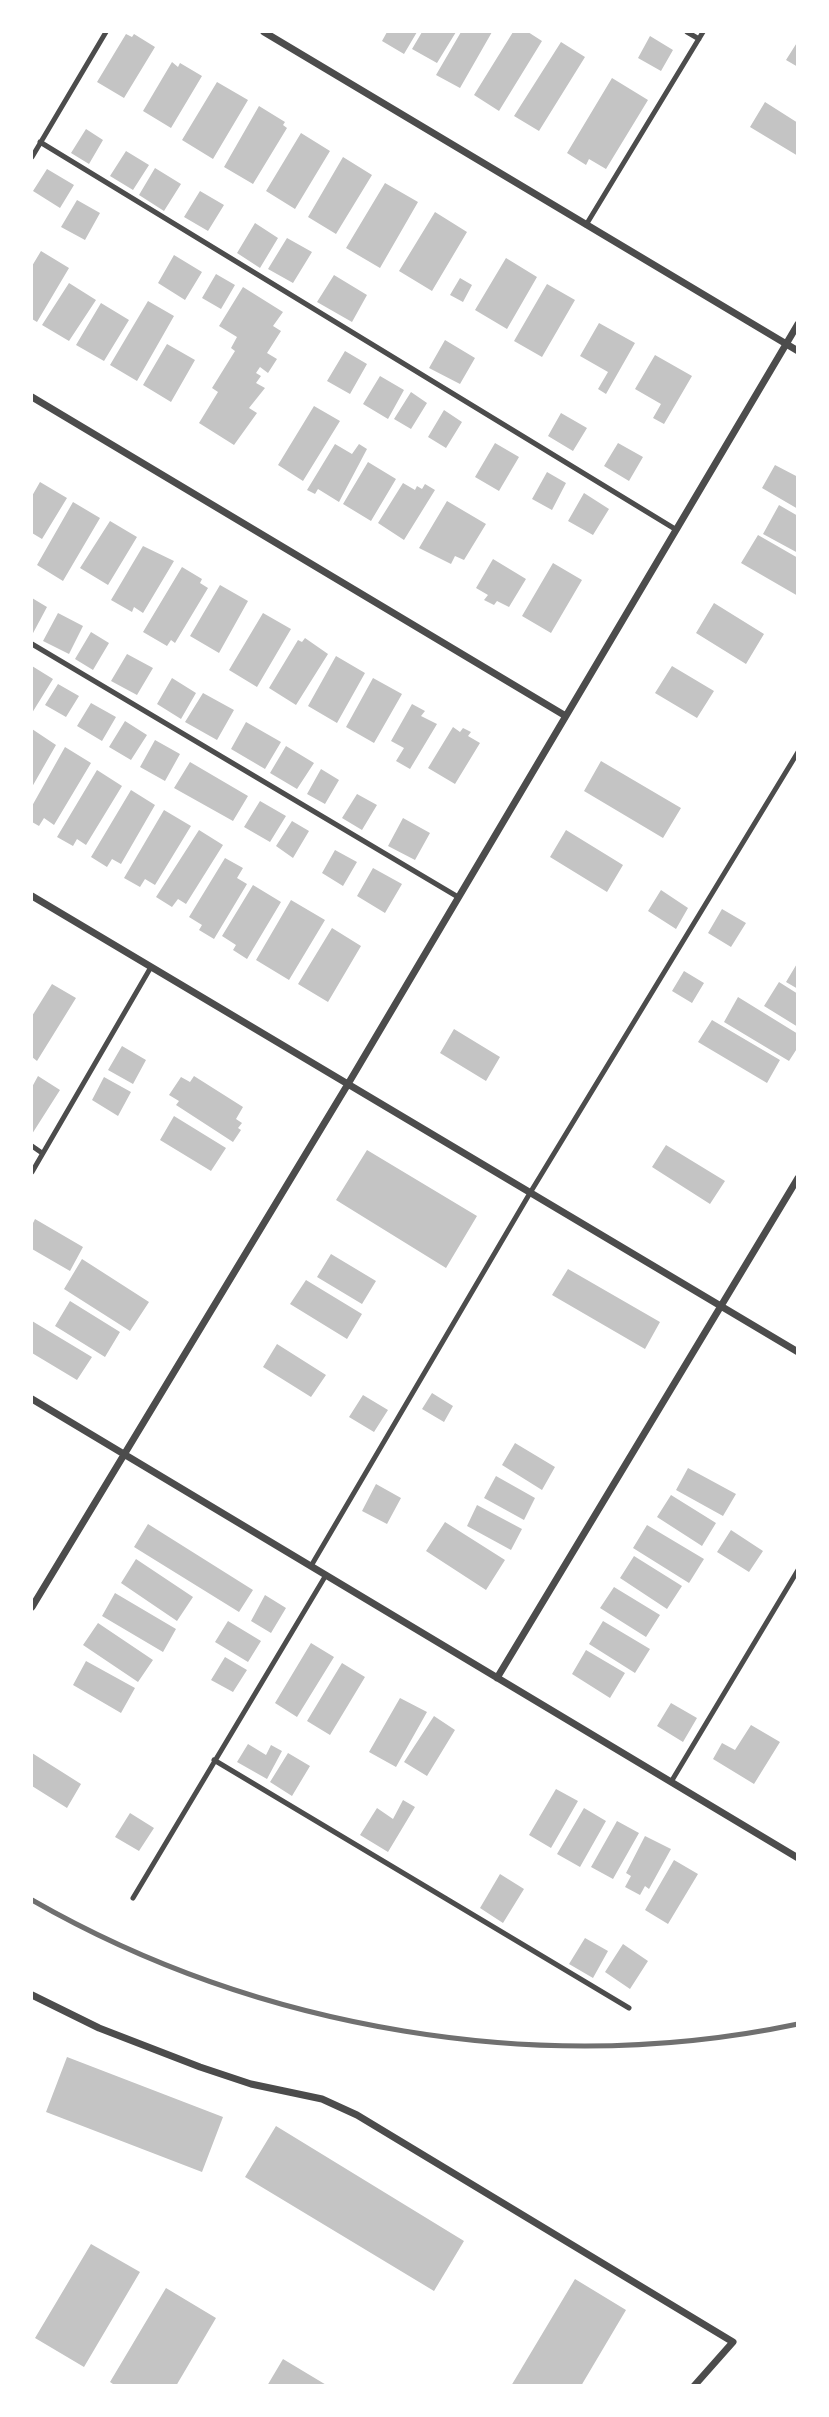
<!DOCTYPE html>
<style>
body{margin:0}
#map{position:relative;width:829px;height:2417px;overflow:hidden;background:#fff;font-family:"Source Serif 4",serif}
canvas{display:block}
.frame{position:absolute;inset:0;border:33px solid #fff;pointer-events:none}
</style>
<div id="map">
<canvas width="829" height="2417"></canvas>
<div class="frame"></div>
</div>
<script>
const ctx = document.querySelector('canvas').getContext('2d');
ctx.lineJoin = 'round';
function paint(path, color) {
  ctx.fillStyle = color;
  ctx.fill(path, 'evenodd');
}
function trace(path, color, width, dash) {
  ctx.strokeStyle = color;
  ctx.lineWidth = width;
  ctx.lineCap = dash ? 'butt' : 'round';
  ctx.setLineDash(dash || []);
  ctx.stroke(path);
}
paint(new Path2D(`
 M387,32H417L404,54L382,41Z
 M422,32H456L437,63L412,49Z
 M461,32H492L460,88L436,75Z
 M513,32H528L542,41L499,111L474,95Z
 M126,34L132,37L134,34L155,47L124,98L97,82Z
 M650,36L673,50L661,71L638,58Z
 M798,41V67L786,60Z
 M561,42L585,57L539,131L514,116Z
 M172,62L178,67L180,63L202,76L171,128L143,111Z
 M612,78L648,100L606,169L589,159L586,165L567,153Z
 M217,82L248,100L213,159L182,140Z
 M765,102L798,123V156L750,127Z
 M259,106L285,122L283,125L287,128L253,184L224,167Z
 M86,129L103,140L89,164L71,153Z
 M301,133L330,151L295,209L266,191Z
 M126,151L149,165L133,190L110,176Z
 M343,157L372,175L336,234L308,217Z
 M155,168L181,184L164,211L139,195Z
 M47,169L74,185L60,208L33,191Z
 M385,183L418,202L380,268L346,248Z
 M200,191L224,205L208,231L184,217Z
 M77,200L100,213L85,240L61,227Z
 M435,212L467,232L432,291L399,271Z
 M255,223L278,238L260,268L237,253Z
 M287,238L312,252L293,283L268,269Z
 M41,251L69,268L37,322L32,319V266Z
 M174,255L202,272L185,300L158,283Z
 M506,258L537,277L507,329L475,310Z
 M216,274L235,285L221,309L202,298Z
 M334,275L367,295L352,322L317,302Z
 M460,278L472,285L463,302L450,295Z
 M69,283L96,300L69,341L42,325Z
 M547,284L575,300L542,357L514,341Z
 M243,287L283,312L273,326L281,331L267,353L277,359L268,373L260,367L256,373L261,376L256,383L265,388L249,408L257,413L234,445L199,423L218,392L212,388L235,351L231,348L237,337L219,326Z
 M148,301L174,316L137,381L110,365Z
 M101,303L129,320L104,361L76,345Z
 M599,323L635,343L606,394L598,389L608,372L580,356Z
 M445,340L475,358L460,384L429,368Z
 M167,344L195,360L171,402L143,385Z
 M345,351L367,364L350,394L327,381Z
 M655,355L692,376L664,424L653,418L661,404L635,389Z
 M380,376L404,390L388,419L363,404Z
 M411,392L427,403L411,429L394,419Z
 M314,406L340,421L303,481L278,465Z
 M444,410L462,422L446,448L428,437Z
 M561,413L587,428L573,451L548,436Z
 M495,443L519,457L499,491L475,477Z
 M618,443L643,457L629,481L604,466Z
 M335,444L352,454L359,444L367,449L339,502L318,489L315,494L307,490Z
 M368,462L396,479L371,521L343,504Z
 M775,465L798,477V509L762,488Z
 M547,472L566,483L552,510L532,499Z
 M40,482L67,498L42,539L32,533V496Z
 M403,483L415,490L417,486L422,489L425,484L435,490L404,540L378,523Z
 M584,493L609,509L593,535L568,521Z
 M447,501L486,524L464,560L455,556L451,564L419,548Z
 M73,502L100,518L63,581L37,565Z
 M779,505L798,516V553L763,534Z
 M110,521L137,537L108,585L80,568Z
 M758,535L798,558V596L741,563Z
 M143,546L174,561L143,613L134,607L132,612L111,600Z
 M493,559L526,579L509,607L497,601L494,605L484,600L488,595L476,588Z
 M553,563L582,580L551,633L522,616Z
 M182,567L202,579L200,583L208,588L175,643L171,640L167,646L143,632Z
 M220,585L248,601L219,653L190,636Z
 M32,598L47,607L32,635Z
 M714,603L764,634L746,664L696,633Z
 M58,613L83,626L69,654L43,641Z
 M263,613L291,629L257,687L229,670Z
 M91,632L109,643L93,670L75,659Z
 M305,638L328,654L296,705L269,688L298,640L302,642Z
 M127,654L153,668L137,695L111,681Z
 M336,656L365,673L337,723L308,706Z
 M32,666L53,679L32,713Z
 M672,666L714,691L697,718L655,693Z
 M172,678L196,693L181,719L157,704Z
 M373,678L402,694L374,743L346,727Z
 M58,684L79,696L66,717L45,705Z
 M203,693L234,710L217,740L185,722Z
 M91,703L116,717L102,741L77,726Z
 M412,704L425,711L421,716L437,724L410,769L396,761L404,748L391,741Z
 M125,721L147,735L131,760L109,747Z
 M246,722L281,742L265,769L231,749Z
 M453,727L460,732L463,728L471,732L468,736L480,743L455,784L428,768Z
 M32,729L56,745L32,787Z
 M155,740L180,754L165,781L140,767Z
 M286,746L314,763L297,789L270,773Z
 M65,747L91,763L54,825L44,818L39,826L32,822V806Z
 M601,761L681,808L663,838L584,791Z
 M190,762L248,796L233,821L174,788Z
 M321,769L339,780L325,804L307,794Z
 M97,770L122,786L86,845L77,839L73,846L57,837Z
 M131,790L155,805L121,864L112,859L107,867L91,857Z
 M357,794L377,805L362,830L342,818Z
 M260,801L286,816L270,842L244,827Z
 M164,810L191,826L155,885L145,879L140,887L124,878Z
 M403,818L430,833L415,860L388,846Z
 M292,821L309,831L293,858L276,846Z
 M199,830L223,845L186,904L178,899L172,907L156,897Z
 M566,830L623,865L607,892L550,857Z
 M335,850L357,862L343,886L322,873Z
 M225,858L243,868L237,878L247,884L214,939L199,930L202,925L189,917Z
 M373,868L402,884L385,913L357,896Z
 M253,885L281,902L247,959L233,950L236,945L222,936Z
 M661,890L688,908L676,929L648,911Z
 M291,900L325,920L289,980L256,960Z
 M722,909L746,923L731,947L708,933Z
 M332,928L361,946L328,1002L298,984Z
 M798,962V989L786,982Z
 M684,971L704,983L692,1003L672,991Z
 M779,982L798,994V1027L764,1006Z
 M52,984L76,998L37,1061L32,1057V1016Z
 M738,997L798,1034V1047L789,1061L724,1022Z
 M712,1020L780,1060L767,1083L698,1042Z
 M454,1029L500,1057L486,1081L440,1053Z
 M122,1046L146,1060L133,1084L108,1070Z
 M38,1076L60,1090L32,1134V1087Z
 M194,1076L243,1107L236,1119L242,1123L238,1128L241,1130L233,1142L176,1105L179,1101L169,1095L181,1077L190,1082Z
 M104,1077L131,1092L118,1116L92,1100Z
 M174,1116L226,1148L211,1171L160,1140Z
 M666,1145L725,1181L710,1204L652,1167Z
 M367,1150L477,1216L446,1268L336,1200Z
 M35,1219L83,1247L70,1271L32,1249V1225Z
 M331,1254L376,1281L362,1304L317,1277Z
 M82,1259L149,1302L130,1331L64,1289Z
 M568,1269L660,1322L645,1349L552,1295Z
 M306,1280L362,1314L347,1339L290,1304Z
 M70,1301L120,1332L105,1357L55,1326Z
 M32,1321L92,1357L77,1380L32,1353Z
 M277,1344L326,1375L311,1397L263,1367Z
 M432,1393L453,1406L444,1422L422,1409Z
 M363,1395L388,1410L374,1432L349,1417Z
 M515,1443L555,1467L542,1490L502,1465Z
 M688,1468L736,1494L723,1516L676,1490Z
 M496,1476L535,1498L524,1520L484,1498Z
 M376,1484L401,1498L387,1524L362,1511Z
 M671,1495L716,1523L702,1546L657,1517Z
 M477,1505L522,1529L511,1550L467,1526Z
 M445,1522L505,1560L486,1590L426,1551Z
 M148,1524L253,1590L239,1612L134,1547Z
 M647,1525L704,1559L689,1583L633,1548Z
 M731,1530L763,1551L749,1572L717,1552Z
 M634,1556L682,1586L667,1609L620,1578Z
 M136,1559L193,1597L177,1621L121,1583Z
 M614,1587L660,1615L646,1637L600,1608Z
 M115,1593L176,1629L163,1652L102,1616Z
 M265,1595L286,1608L271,1633L251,1621Z
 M228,1621L261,1641L248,1662L215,1642Z
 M603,1621L650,1649L635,1673L589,1644Z
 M98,1623L153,1660L138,1682L83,1645Z
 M311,1643L334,1657L297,1717L275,1703Z
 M586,1650L625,1673L610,1698L572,1674Z
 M225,1657L247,1670L233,1692L211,1680Z
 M86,1661L135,1688L121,1713L73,1685Z
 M342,1663L365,1677L330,1735L307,1721Z
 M400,1698L427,1712L396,1767L369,1752Z
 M671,1703L697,1718L683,1742L657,1726Z
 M434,1716L455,1730L427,1776L404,1762Z
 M751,1725L780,1742L754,1784L713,1759L722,1743L735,1750Z
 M248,1744L266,1755L271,1745L282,1751L267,1779L237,1762Z
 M32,1753L81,1784L67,1808L32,1786Z
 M288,1753L310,1766L292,1796L270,1782Z
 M556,1789L578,1801L551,1848L529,1835Z
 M403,1800L415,1807L388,1852L360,1835L377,1808L393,1819Z
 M584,1808L606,1821L580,1867L557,1854Z
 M130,1813L154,1828L139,1851L115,1837Z
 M617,1821L639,1833L613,1879L591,1867Z
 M645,1836L671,1849L649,1889L645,1886L640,1895L625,1887L631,1876L626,1873Z
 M674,1860L698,1874L668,1924L645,1910Z
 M500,1874L524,1889L503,1923L480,1908Z
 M585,1938L608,1951L593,1978L569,1964Z
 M623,1944L648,1961L630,1989L605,1972Z
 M67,2057L223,2117L202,2172L46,2112Z
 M276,2126L464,2241L434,2291L245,2177Z
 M91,2244L140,2272L84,2367L35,2338Z
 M575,2279L626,2310L581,2386H511Z
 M166,2288L216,2318L176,2386H116L110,2382Z
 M283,2359L328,2386H267Z`), '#c4c4c4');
trace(new Path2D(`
 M687,32L699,39
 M40,142L675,529
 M32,157L106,32
 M586,225L703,32
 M32,644L458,897
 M32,1146L42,1153
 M32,1172L151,967
 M311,1566L530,1193L798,752
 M214,1760L629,2008
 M671,1782L798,1570
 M133,1898L326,1575`), '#4c4c4c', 5);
trace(new Path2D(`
 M264,32L798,351
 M32,397L564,715
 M32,896L798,1352
 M32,1399L798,1858
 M32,1607L348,1084L798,324
 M497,1678L798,1178
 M32,1995L99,2028L200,2067L251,2084L322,2099L357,2115L733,2342L694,2386`), '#4c4c4c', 7);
trace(new Path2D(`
 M32,1900C259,2030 541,2078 798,2024`), '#707070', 5);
</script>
